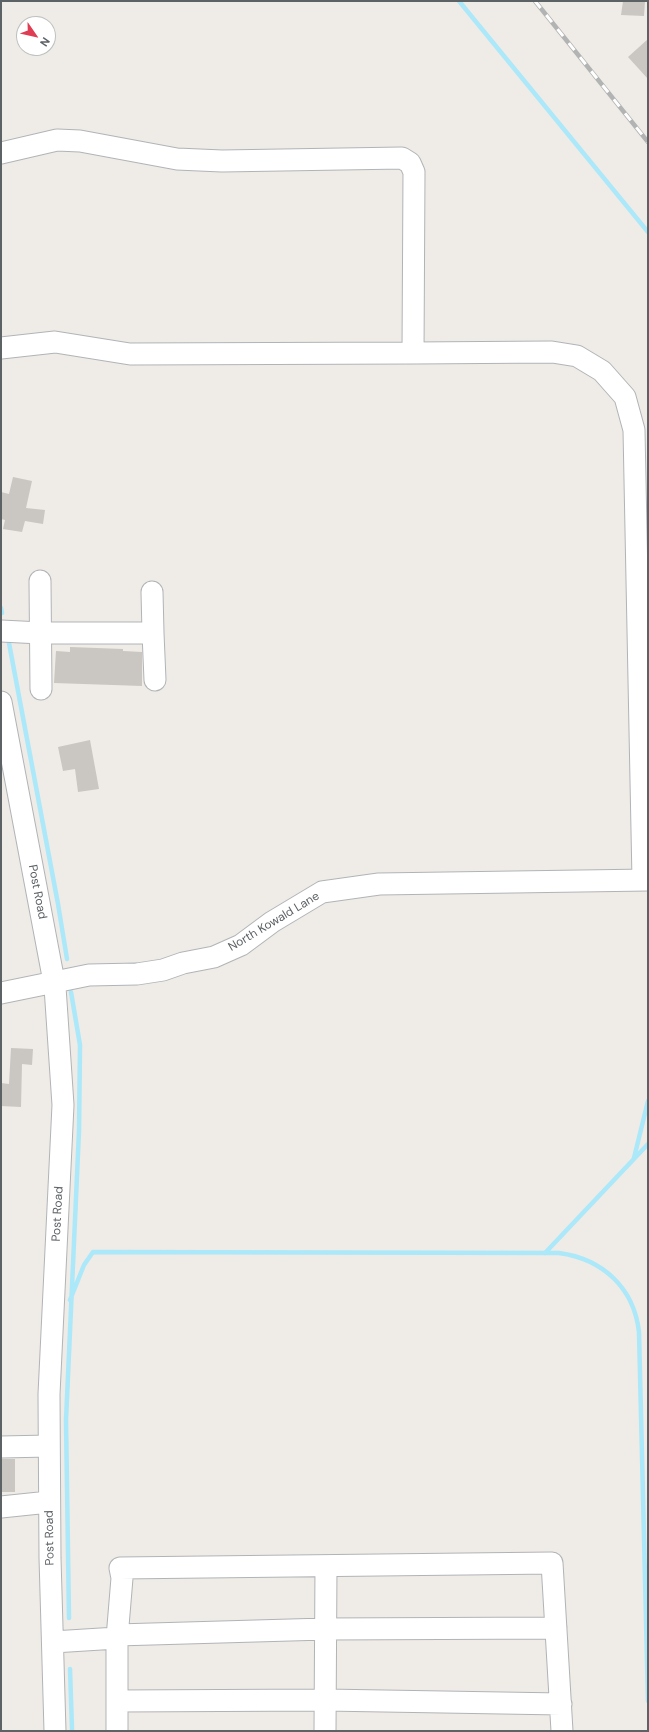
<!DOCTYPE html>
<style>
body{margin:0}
#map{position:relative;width:649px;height:1732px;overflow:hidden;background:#efebe6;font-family:"DM Sans",sans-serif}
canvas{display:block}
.frame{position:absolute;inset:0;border:2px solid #5d6265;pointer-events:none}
.north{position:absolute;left:16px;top:16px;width:40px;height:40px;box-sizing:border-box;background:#fff;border:1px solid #bec0c1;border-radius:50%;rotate:124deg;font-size:11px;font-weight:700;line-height:16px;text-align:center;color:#5d6265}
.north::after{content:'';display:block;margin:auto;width:14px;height:18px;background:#de3d53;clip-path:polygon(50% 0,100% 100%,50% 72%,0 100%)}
</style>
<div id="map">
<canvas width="649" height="1732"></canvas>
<div class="frame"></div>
<div class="north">N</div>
</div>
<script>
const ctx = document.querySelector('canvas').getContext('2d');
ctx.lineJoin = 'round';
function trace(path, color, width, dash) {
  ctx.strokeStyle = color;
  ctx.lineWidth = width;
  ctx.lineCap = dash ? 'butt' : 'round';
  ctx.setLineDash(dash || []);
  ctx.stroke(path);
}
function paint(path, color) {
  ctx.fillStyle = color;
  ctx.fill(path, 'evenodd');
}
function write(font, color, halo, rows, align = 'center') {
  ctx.font = font + ' "DM Sans",sans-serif';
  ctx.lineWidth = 3.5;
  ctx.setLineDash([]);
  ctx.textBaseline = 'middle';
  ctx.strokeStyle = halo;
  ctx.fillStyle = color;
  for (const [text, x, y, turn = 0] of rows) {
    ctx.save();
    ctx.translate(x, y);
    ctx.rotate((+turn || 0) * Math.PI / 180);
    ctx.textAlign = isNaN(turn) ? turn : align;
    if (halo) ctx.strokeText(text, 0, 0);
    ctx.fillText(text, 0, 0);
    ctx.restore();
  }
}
trace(new Path2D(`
 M459,1L648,232
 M1,608L2,613
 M9,643L58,904L67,959
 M634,1158L648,1101
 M545,1253L648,1144
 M70,1300L84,1265L93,1252L559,1253C603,1259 634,1288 639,1332L648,1701
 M69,1618L66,1420L79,1131L80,1045L71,992
 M70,1669L72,1729`), '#abe8f9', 4.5);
paint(new Path2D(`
 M623,1H645L644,16L621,15Z
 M648,39V79L628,57Z
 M13,477L32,481L26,508L45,510L43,524L25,521L22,532L3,529L5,520L1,519V492L9,494Z
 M70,647L123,649V651L142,652V686L54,683L56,651L70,652Z
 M90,740L99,789L78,792L75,769L63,771L58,747Z
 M11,1048L33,1049L32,1065L22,1064L21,1107L1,1106V1083L9,1084Z
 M1,1459H15V1492H1Z`), '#cac6c2');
const minor = new Path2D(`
 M1,153L57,140L80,141L177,159L222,161L402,158L410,163L414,172L413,353L130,354L55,342L1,348
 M413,353L552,352L577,356L602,371L625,397L634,430L643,880
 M40,581L41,689
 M152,592L153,633
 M1,631L41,633H153L155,680
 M1,702L55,987L63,1105L49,1394L50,1558L55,1731
 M1,993L89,975L137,974L163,970L183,963L214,957L241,945L272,922L322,892L379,884L648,880
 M1,1447L49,1446
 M1,1507L49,1502
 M117,1635L325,1629L556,1628
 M117,1638V1731
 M53,1642L117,1638L122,1578L120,1568L552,1563L562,1731
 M117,1701L325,1700L561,1704
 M325,1731L326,1566`);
trace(minor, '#b1b4b7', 23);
trace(minor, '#fff', 21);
const rail = new Path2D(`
 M535,1L648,142`);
trace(rail, '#b2b3b3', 4.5);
trace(rail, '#fff', 3, [9]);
write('12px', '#5d6265', '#fff', [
 ["Post Road",37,892,79],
 ["North Kowald Lane",274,922,-31],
 ["Post Road",58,1214,-87],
 ["Post Road",50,1538,-91]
]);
</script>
